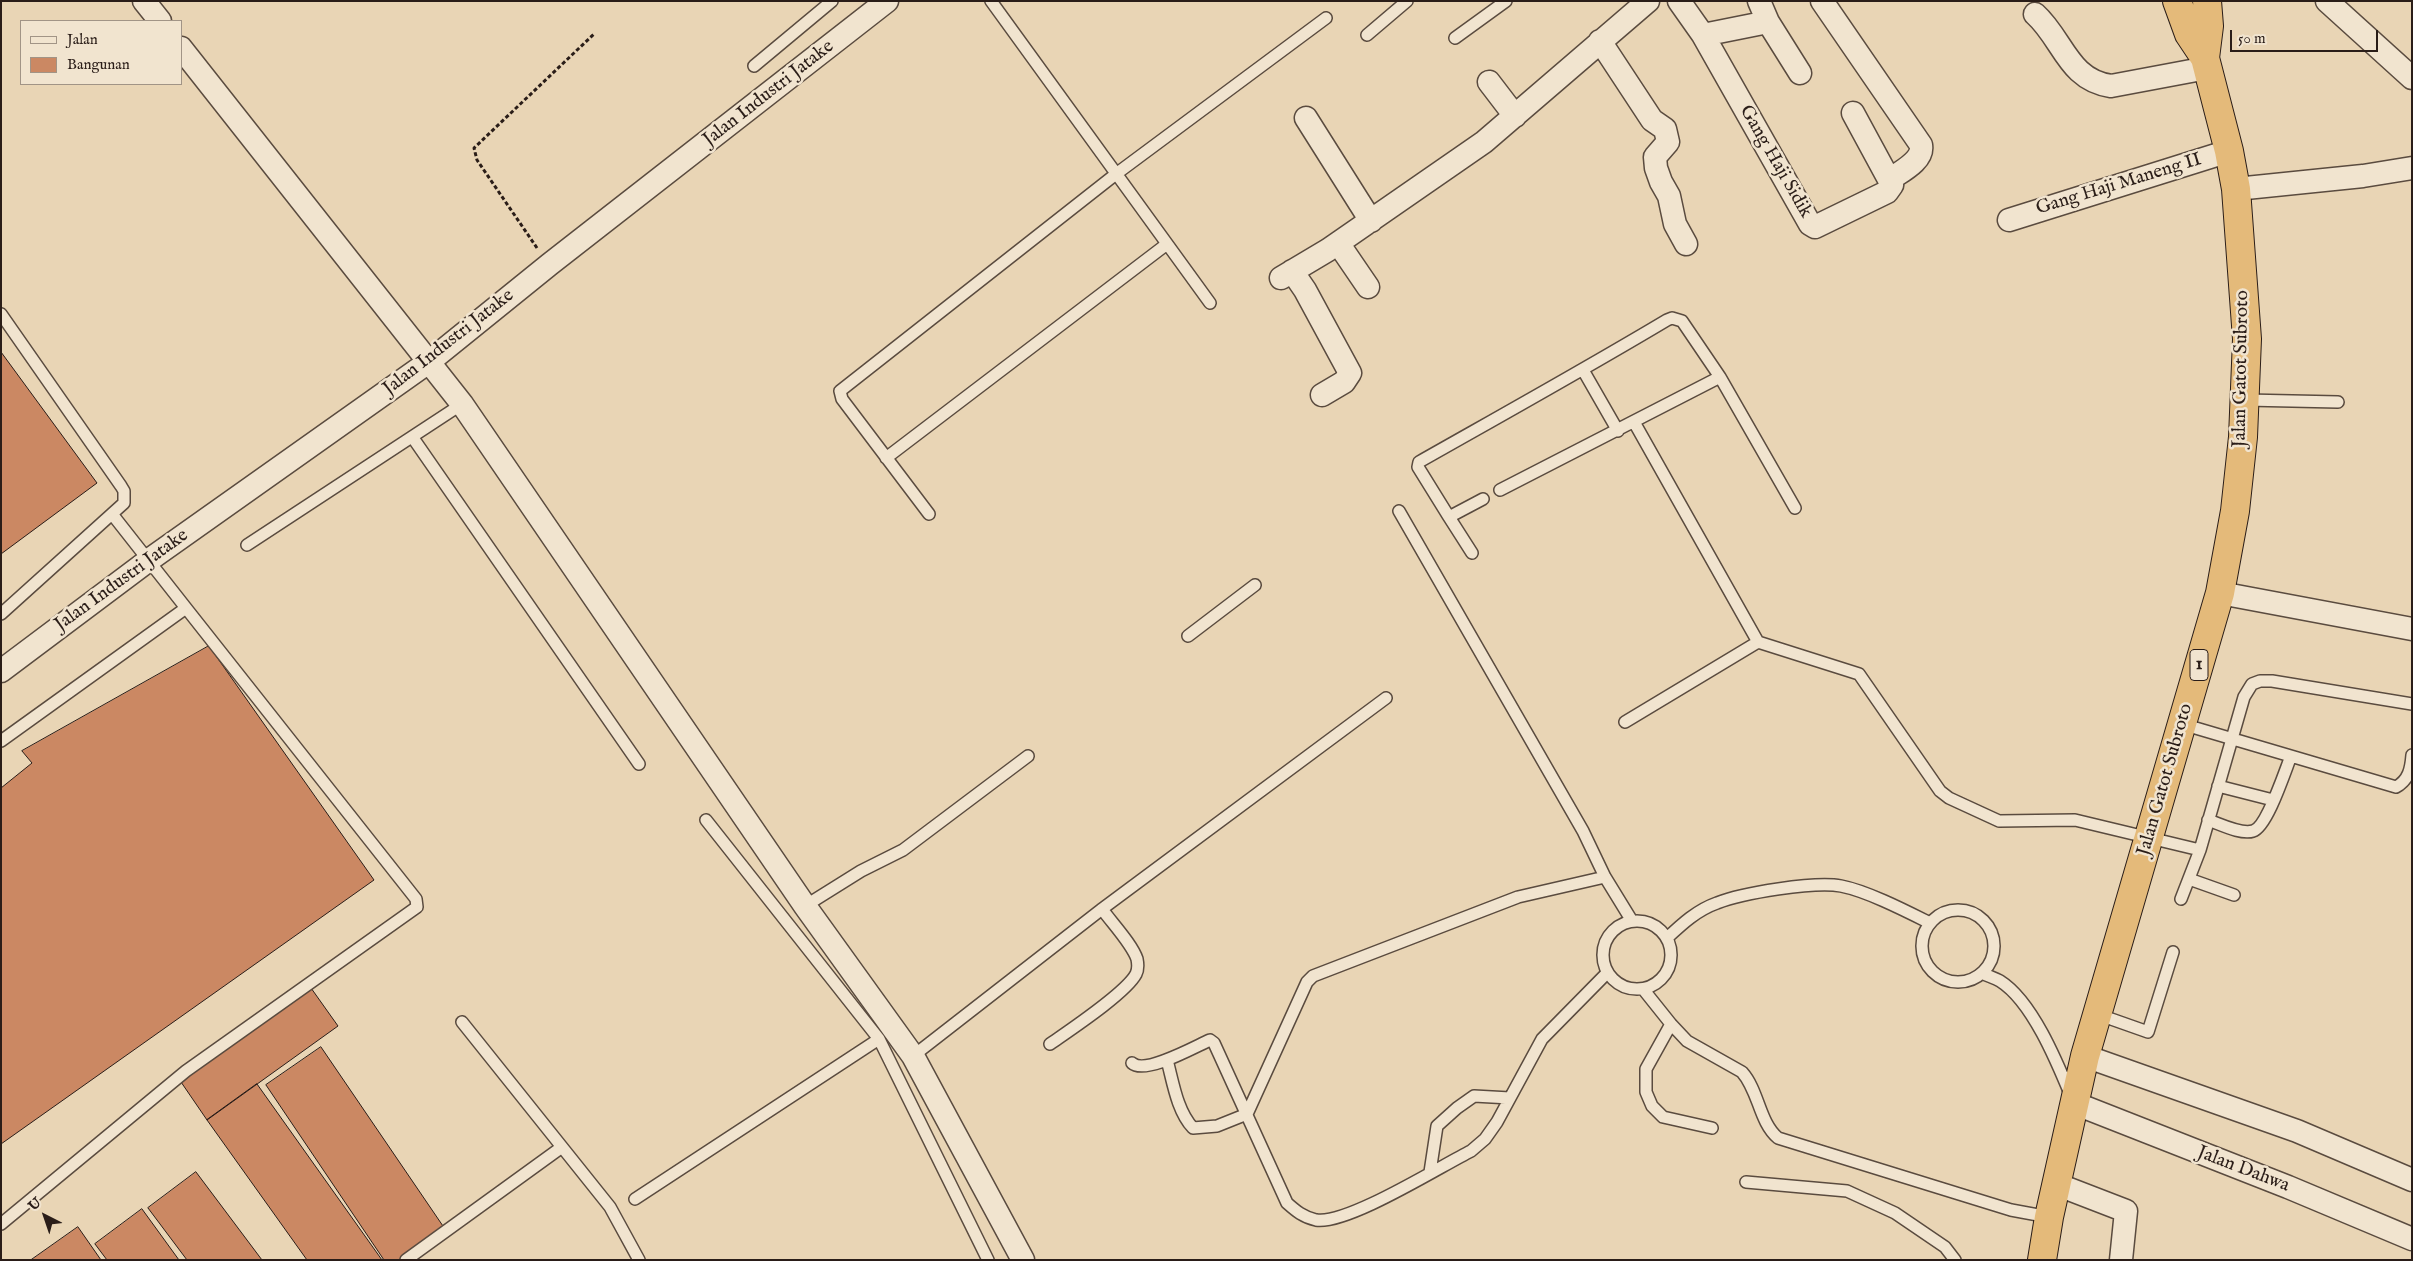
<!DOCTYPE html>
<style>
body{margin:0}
#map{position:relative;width:2413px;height:1261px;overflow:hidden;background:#e9d5b5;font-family:"IM FELL English",serif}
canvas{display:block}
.frame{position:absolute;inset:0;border:2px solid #2a1d18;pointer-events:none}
.legend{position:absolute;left:20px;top:20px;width:162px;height:65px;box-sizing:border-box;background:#f1e4cf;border:1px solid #a19486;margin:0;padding:6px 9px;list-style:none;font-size:15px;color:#2a1d18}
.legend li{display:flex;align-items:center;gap:10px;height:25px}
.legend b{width:25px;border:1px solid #a19486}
.north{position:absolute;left:20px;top:1191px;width:50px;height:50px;-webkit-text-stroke:4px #f1e4cf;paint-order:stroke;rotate:319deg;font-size:14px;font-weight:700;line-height:20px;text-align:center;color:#2a1d18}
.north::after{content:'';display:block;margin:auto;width:18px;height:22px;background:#2a1d18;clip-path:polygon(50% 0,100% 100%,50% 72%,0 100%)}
.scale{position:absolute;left:2230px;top:30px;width:148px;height:22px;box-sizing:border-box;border:2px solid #2a1d18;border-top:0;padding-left:6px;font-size:15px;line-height:18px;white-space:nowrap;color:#2a1d18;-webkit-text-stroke:4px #f1e4cf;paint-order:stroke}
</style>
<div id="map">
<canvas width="2413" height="1261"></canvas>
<div class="frame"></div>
<ul class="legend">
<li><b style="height:6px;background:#f1e4cf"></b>Jalan</li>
<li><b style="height:14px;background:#cb8863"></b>Bangunan</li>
</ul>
<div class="north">U</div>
<div class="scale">50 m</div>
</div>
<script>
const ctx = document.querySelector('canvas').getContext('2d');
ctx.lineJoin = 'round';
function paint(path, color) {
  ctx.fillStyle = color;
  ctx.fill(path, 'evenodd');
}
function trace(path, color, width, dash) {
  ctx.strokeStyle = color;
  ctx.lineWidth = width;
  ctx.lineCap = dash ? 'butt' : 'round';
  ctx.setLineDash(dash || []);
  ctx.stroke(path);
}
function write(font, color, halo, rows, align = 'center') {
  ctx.font = font + ' "IM FELL English",serif';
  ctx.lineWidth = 5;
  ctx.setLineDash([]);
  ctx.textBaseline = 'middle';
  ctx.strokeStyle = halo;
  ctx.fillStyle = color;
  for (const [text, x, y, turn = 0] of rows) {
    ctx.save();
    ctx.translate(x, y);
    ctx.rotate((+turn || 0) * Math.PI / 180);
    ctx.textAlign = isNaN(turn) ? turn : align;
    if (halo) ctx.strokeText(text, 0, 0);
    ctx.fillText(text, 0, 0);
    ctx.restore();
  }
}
const building = new Path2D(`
 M1,352L97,483L1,554Z
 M209,646L374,880L1,1144V788L32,763L22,751Z
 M311,988L338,1026L207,1120L181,1082Z
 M321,1047L445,1229L400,1260H384L266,1085Z
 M257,1084L382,1260H307L207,1120Z
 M196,1172L262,1260H187L148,1208Z
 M142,1209L179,1260H107L95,1244Z
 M78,1227L101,1260H31Z`);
paint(building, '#cb8863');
trace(building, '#2a1d18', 1);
const service = new Path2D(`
 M991,1L1210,303
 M1367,35L1407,1
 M1455,38L1506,1
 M754,66L832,1
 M1,314L121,486L124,491V503L1,614
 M1583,370L1618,431
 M2246,400L2338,402
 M1634,422L1758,642L1859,674L1940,791L1949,798L1999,821L2075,820L2200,850
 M413,438L639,764
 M886,458L1167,244
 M1500,490L1720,377L1795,508
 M1399,511L1583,831L1605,877L1632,921
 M929,514L842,399L840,391L1116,174L1326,18
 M1449,517L1418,467L1419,462C1502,415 1585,369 1667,320L1672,318L1682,321L1720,377
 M247,545L462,404
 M1472,553L1449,517L1483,499
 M1188,636L1255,585
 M1625,722L1758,642
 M2182,724L2396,787C2409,780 2411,768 2412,755
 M1,741L186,608L112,514
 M2218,786L2273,800
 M706,820L879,1039L988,1260
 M2208,820C2220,824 2241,835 2253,831C2267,827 2285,771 2291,756
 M2189,879L2234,895
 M2181,899L2200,850L2244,697L2252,684L2260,681H2272L2412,704
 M805,906L861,871L903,850L1028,756
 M1922 946a36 36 0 1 1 72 0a36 36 0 1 1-72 0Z
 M1603 955a34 34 0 1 1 68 0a34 34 0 1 1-68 0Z
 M1667,938C1682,924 1697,910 1717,903C1742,893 1815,881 1841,886C1867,891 1906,911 1930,923
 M1982,973C1988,976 1995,978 2000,981C2032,1001 2057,1062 2071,1096
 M1643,989L1671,1024L1687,1041L1742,1072C1759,1091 1759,1122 1778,1138L2011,1210L2049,1217
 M2097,1014L2148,1032L2173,952
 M462,1022L562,1147
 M1671,1024L1646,1069V1092L1652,1106L1663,1117L1712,1128
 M1050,1044C1070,1030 1126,993 1136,974C1138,970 1138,964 1137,959C1132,944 1112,923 1102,909
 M913,1056L1102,909L1386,698
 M1167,1060C1173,1082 1177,1111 1193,1128L1217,1126L1247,1114L1307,982L1313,976L1518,897L1605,877
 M1132,1063C1145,1075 1194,1047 1210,1040L1214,1043L1287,1203C1296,1211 1303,1217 1316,1220C1347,1225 1439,1167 1471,1151L1485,1139L1497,1122L1542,1039L1607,973
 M1430,1172L1437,1126L1457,1108L1474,1096L1510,1098
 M1746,1182L1847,1191L1895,1213L1945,1247L1955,1260
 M635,1199L879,1039
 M1,1224L186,1071L417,907L416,899L186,608
 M406,1260L562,1147L610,1207L639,1260`);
const minor = new Path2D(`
 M144,1L160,21
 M1679,1L1703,35L1810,224L1815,227L1887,192L1892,185L1853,113
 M1759,1L1768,22
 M1822,1L1921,145C1924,161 1900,172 1889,180
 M2327,1L2412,78
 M2035,14C2063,39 2068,80 2111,86L2207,68
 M1703,35L1768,22L1800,73
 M1600,41L1652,120L1665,129L1668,142L1655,157L1656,168L1661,182L1669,196L1675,224L1686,244
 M181,48L462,404L805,906L913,1056L1023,1260
 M1489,82L1515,116
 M1306,118L1371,221
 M2236,189L2363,176L2412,168
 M2009,220L2229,151
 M1338,243L1368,287
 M1292,271L1305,290L1350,373L1344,382L1322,395
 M1281,278L1328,250L1484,142L1648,1
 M2220,593L2412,629
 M1,671L149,560L430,361L550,264L887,1
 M2085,1056L2297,1131L2412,1180
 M2074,1103L2288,1187L2412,1239
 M2056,1184L2126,1211L2121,1260`);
const trunk = new Path2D(`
 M2205,58L2209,26L2207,1
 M2042,1260L2049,1217L2085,1056L2220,593L2235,511L2243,437L2247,339L2236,189L2229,151L2205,58L2189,34L2177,1`);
trace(service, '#5a4b3f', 14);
trace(minor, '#5a4b3f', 25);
trace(trunk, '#2a1d18', 30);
trace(new Path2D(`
 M537,248L477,160L474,148L595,33`), '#2a1d18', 3, [4, 2.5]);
trace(service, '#f1e4cf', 11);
trace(minor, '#f1e4cf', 22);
trace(trunk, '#e4ba7a', 28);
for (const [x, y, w] of [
 [2199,665,18]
]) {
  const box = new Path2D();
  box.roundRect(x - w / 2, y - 15.5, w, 31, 4);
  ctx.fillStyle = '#f1e4cf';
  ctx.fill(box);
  trace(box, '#2a1d18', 1);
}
write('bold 18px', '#2a1d18', null, [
 ["1",2199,665]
]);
write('19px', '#2a1d18', '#f1e4cf', [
 ["Jalan Industri Jatake",769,94,-38],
 ["Gang Haji Sidik",1775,162,60],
 ["Gang Haji Maneng II",2119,185,-17],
 ["Jalan Industri Jatake",449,343,-38],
 ["Jalan Gatot Subroto",2242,369,-89],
 ["Jalan Industri Jatake",122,581,-36],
 ["Jalan Gatot Subroto",2166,780,-74],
 ["Jalan Dahwa",2243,1170,21]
]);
</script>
